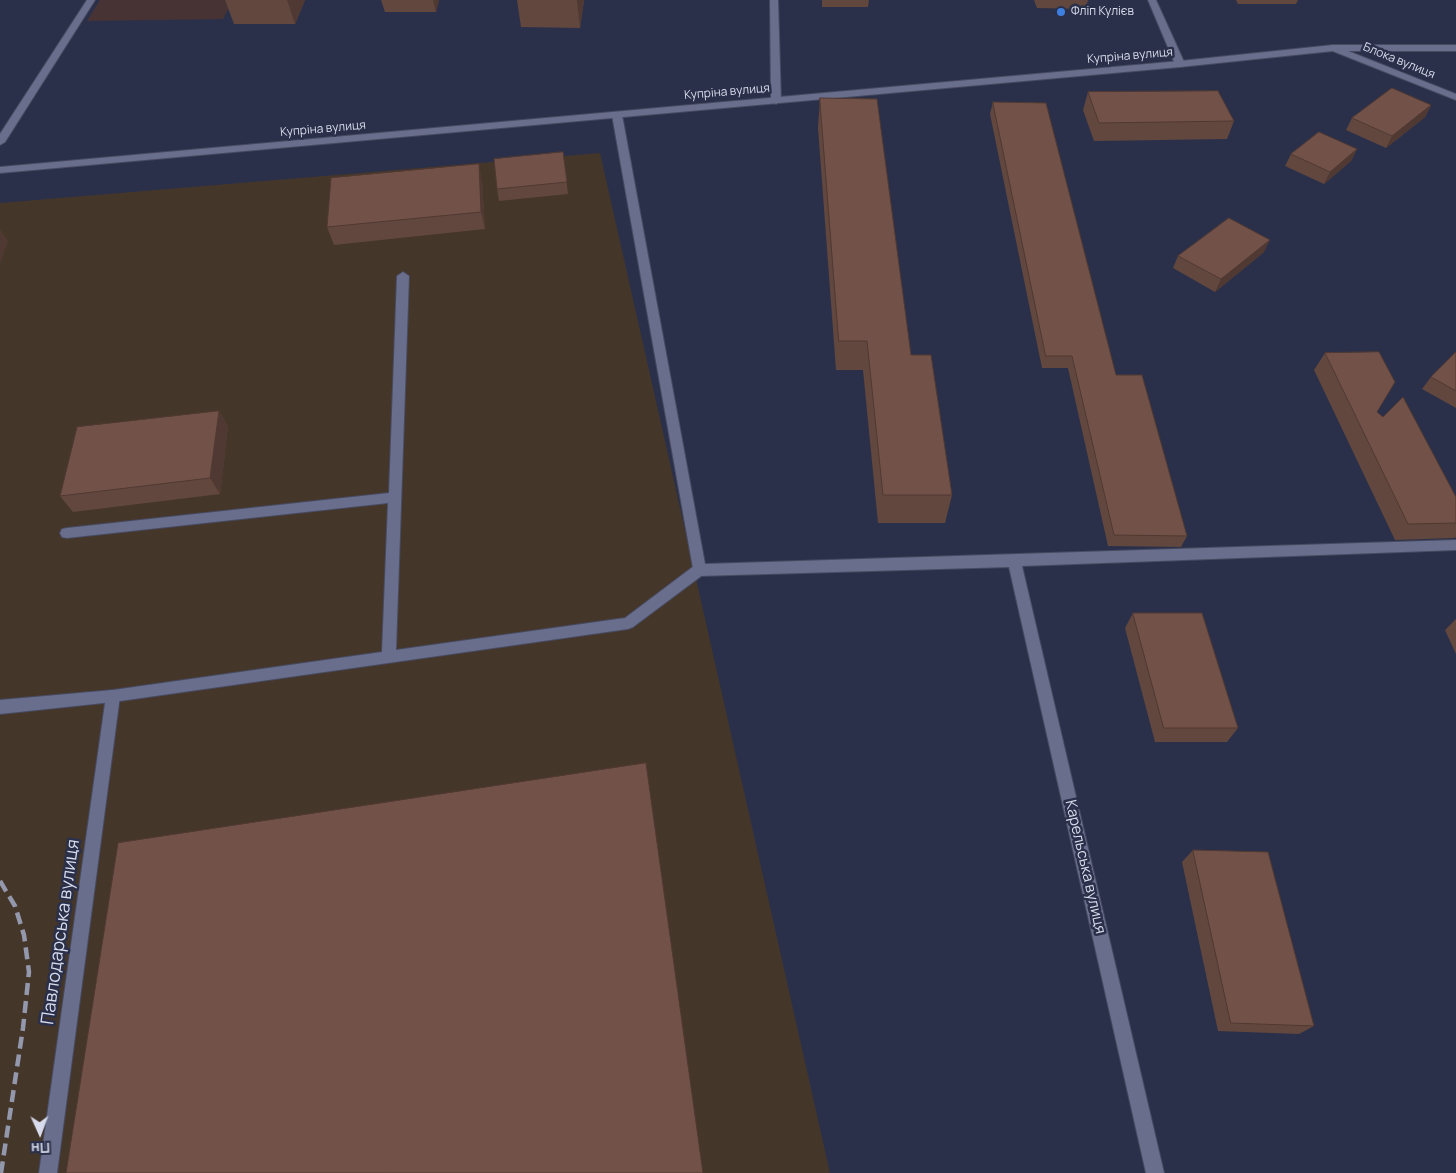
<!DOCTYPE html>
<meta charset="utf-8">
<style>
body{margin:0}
#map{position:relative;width:1456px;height:1173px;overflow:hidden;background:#2b304a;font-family:Manrope,sans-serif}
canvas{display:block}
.north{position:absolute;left:15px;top:1108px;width:50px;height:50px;-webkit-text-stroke:4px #2b304a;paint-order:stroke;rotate:178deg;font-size:14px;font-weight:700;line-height:20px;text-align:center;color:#d7dbeb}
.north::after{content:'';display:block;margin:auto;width:18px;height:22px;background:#d7dbeb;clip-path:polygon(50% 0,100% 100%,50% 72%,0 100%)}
</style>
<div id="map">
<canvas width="1456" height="1173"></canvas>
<div class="north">Пн</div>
</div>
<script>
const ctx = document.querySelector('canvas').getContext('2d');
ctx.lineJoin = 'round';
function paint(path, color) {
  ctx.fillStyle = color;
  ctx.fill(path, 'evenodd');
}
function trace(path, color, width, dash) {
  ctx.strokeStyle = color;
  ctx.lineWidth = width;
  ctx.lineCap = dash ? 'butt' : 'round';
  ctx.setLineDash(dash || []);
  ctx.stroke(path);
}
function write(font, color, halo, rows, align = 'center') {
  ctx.font = font + ' Manrope,sans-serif';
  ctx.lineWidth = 5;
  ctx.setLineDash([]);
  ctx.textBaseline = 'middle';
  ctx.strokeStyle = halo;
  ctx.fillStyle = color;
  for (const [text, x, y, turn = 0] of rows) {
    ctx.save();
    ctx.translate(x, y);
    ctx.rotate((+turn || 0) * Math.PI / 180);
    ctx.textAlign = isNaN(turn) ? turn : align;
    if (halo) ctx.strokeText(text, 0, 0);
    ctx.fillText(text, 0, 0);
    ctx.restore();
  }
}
paint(new Path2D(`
 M600,153L830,1173H0V203Z`), '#45362a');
paint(new Path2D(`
 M100,0H233L223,19L87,21Z`), '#483334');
const service = new Path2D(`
 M403,272L409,276L396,650L625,618L694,566L699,564L704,566L706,570L704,574L633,627L628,629L113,702L0,714V700L113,690L382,652L388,503L67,538L62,537L60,533L62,529L67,528L389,493L397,276Z`);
const minor = new Path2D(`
 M87,0H95L5,142L0,145V134Z
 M770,0H778L781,101L776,104L771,101Z
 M1148,0H1156L1185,64L1183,66L1180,67L1175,64Z
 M1333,45L1456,94V100L1330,50V46Z
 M617,112L622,115L705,564L1456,540V550L1022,566L1164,1173H1146L1009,567L699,576L694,574L612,115Z
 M113,690L118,691L120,696L57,1173H39L106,696L108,691Z`);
const secondary = new Path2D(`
 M1333,45H1456V51H1333L1180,67L0,173V167L1180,61Z`);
trace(service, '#474a60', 2);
trace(minor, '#474a60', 2);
trace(secondary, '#474a60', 2);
paint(service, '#686e8c');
paint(minor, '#686e8c');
paint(secondary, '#686e8c');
trace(new Path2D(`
 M0,881L15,906L24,935L29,972L23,1028L1,1173`), '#9498ac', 4.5, [12, 6]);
paint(new Path2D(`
 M225,0H305L295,24H234Z
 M381,0H439L436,12H385Z
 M517,0H584L580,28L521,27Z
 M822,0H869L868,7H822Z
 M1034,0H1088L1086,9L1037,8Z
 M1236,0H1298L1296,4H1238Z
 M1088,92L1234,121L1227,139L1094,141L1083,110Z
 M820,98L911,355L952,495L945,523H878L863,370H836L818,128Z
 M993,102L1116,375L1187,536L1181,547L1108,546L1068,368H1042L990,114Z
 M1431,105L1425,117L1386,148L1346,130L1352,118Z
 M1357,149L1351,161L1324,184L1285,166L1291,154Z
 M563,152L568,194L499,201L497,189Z
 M482,181L485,229L334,245L327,227Z
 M1264,252L1215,292L1173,268L1178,256Z
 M1456,352V408L1422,389L1431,377Z
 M1325,353L1377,412L1383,417L1456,497V537L1455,538L1395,540L1314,370Z
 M219,411L228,427L220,494L73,512L60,496Z
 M1133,613L1238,728L1227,742H1155L1125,628Z
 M1456,619V654L1445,630Z
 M1193,850L1314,1026L1299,1034L1218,1031L1182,862Z`), '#62473e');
paint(new Path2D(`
 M287,0H305L295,24Z
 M433,0H439L436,12Z
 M577,0H584L580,28Z
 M1431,105L1425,117L1386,148L1392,136Z
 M1357,149L1351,161L1324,184L1330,172Z
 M479,164L482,181L485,229L481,212Z
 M0,229L8,241L0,264Z
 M1270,240L1264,252L1215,292L1221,279Z
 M219,411L228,427L220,494L210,478Z`), '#503932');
const building = new Path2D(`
 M1392,88L1431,105L1392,136L1352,118Z
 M1218,91L1234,121L1099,123L1088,92Z
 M820,98L877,99L911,355H931L952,495H883L867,341H839Z
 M993,102L1046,103L1116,375H1142L1187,536L1114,535L1072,356H1046Z
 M1319,132L1357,149L1330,172L1291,154Z
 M563,152L567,182L497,189L494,159Z
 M479,164L481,212L327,227L331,178Z
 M1229,218L1270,240L1221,279L1178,256Z
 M1379,352L1395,382L1377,412L1383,417L1403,397L1456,497V523L1408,524L1325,353Z
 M1456,352V391L1431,377Z
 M219,411L210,478L60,496L77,427Z
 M1133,613H1202L1238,728H1164Z
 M646,763L703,1173H66L118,843Z
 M1193,850L1268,852L1314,1026L1231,1023Z`);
paint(building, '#725248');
trace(building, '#503932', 1);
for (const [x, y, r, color] of [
 [1061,12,5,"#3f7fe0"]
]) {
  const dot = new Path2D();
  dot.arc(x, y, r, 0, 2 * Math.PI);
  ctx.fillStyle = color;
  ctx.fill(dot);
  trace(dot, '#2b304a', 2);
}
write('12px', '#d7dbeb', '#2b304a', [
 ["Фліп Кулієв",1071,12]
], 'left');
write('12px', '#d7dbeb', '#2b304a', [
 ["Купріна вулиця",1130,56,-5],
 ["Блока вулиця",1399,61,22],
 ["Купріна вулиця",727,92,-5],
 ["Купріна вулиця",323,129,-5]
]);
write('15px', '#d7dbeb', '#2b304a', [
 ["Карельська вулиця",1085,867,77]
]);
write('18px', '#d7dbeb', '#2b304a', [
 ["Павлодарська вулиця",61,932,-82]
]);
</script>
